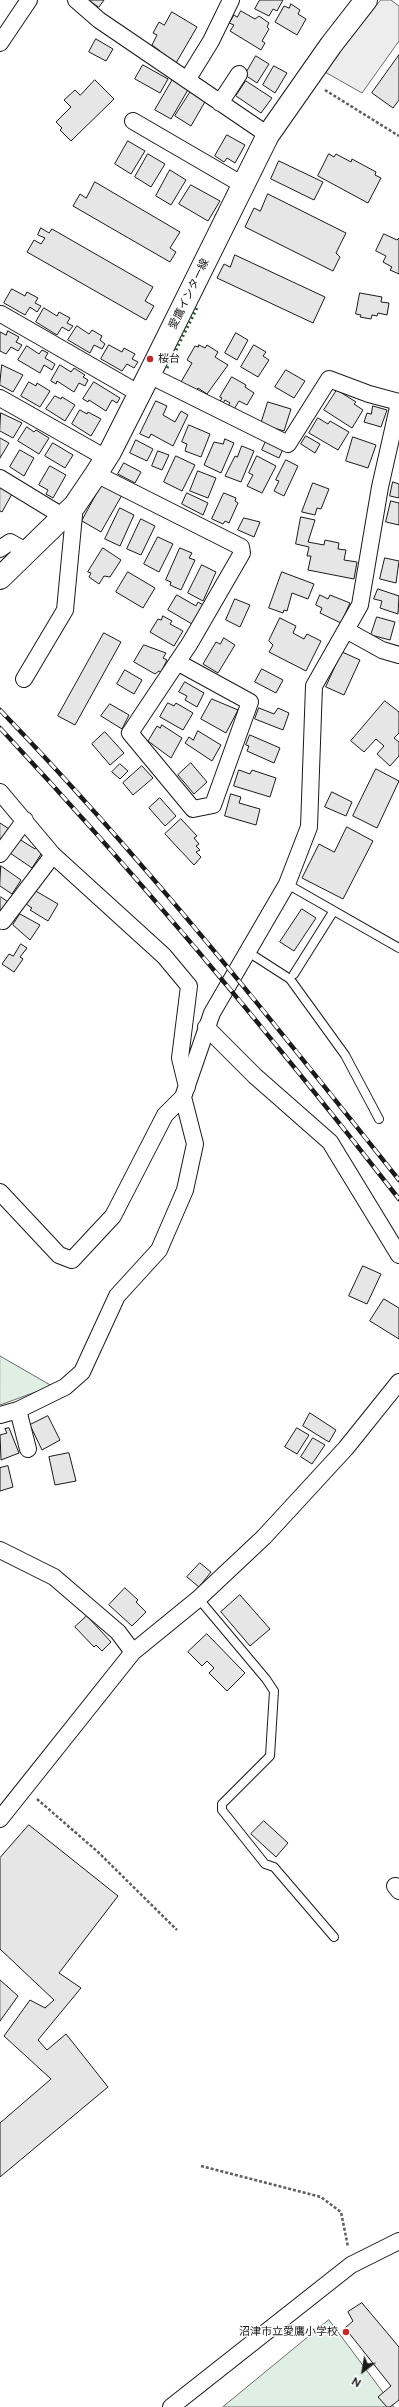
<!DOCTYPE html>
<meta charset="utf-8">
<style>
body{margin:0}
#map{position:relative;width:399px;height:2407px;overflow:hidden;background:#fff;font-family:Raleway,sans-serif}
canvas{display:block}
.north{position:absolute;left:343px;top:2351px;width:40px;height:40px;-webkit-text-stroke:3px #fff;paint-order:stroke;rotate:211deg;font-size:11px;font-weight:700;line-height:16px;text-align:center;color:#1a1a1a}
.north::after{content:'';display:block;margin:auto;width:14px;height:18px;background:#1a1a1a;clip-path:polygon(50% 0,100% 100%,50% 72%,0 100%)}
</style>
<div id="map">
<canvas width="399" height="2407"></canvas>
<div class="north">N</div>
</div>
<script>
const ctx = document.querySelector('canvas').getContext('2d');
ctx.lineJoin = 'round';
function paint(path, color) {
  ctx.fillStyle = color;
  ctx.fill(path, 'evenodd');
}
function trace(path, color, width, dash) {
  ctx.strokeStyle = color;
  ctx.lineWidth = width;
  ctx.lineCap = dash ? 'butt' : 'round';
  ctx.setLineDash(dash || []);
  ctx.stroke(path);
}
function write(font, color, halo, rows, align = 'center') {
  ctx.font = font + ' Raleway,"Noto Sans JP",sans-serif';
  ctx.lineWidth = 3;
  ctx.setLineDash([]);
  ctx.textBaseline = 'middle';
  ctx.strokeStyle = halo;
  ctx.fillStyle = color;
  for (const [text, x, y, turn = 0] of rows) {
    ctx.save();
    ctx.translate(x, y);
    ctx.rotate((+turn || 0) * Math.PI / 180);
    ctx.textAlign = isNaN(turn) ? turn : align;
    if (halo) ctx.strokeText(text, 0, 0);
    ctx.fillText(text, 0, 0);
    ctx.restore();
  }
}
const green = new Path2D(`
 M0,1356L52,1386L0,1405Z
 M329,2320L394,2407H223Z`);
paint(green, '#e0efe3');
trace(green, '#6a6a6a', 1);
const parking = new Path2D(`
 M381,0H391L399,6V41L362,93L325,72Z`);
paint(parking, '#ededed');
trace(parking, '#6a6a6a', 1);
const building = new Path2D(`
 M89,0H104L99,7Z
 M260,0H283L277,11L273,9L269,16L255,9Z
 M291,4L300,10L298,14L306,19L297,35L275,22L284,6L289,8Z
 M241,11L255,19L259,16L269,23L267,27L269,29L262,41L265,43L261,50L230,31L234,25L229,23L234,15L237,17Z
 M172,12L197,27L176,63L159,53L160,51L152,45L157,35L153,33L159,22L164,25Z
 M96,39L113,49L106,61L89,52Z
 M399,55V100L393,108L372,93Z
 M256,56L269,64L257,83L245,75Z
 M143,65L168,79L160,93L135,79Z
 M274,66L287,73L275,93L263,85Z
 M173,79L189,88L171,119L155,110Z
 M95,80L114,99L71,141L60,130L62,128L56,122L71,107L64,100L75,90L80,95Z
 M246,81L272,98L261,113L236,96Z
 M191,91L206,100L191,126L175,116Z
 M227,135L245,145L235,163L227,158L224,162L215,156Z
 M128,141L145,151L131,174L115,164Z
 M148,154L165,164L151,187L135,177Z
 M329,154L334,157L336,154L351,162L352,159L376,172L375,175L381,178L368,203L318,176Z
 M279,161L323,182L314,200L271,179Z
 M170,170L186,180L171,205L156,196Z
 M95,182L180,232L170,248L176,252L170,262L73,206L80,194L86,198Z
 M191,185L220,201L208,221L179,204Z
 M268,194L346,233L336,253L340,257L333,271L245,227L254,208L260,211Z
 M41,228L49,233L52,229L153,287L145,301L154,306L146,320L27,252L34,240L41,244L45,238L38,235Z
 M384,234L397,240L399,238V274L390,270L392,267L383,262L386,256L376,251Z
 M235,255L325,297L313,323L217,278L224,264L230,267Z
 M12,289L25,296L27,292L38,298L35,303L41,306L37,312L30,307L25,315L4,303Z
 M360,293L382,297L381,302L389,303L387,315L378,313L377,316L372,315L371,319L360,317L361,315L356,314Z
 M44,308L57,316L59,312L70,318L67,323L73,326L69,331L62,327L57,335L36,322Z
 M77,326L89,334L92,330L102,336L100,340L105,344L102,349L94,345L90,353L68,340Z
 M8,331L19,337L16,342L22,345L18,351L11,347L6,354L0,351V332L6,335Z
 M236,333L248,340L237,360L225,353Z
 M109,345L122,352L124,348L135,354L132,359L138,362L134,368L127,364L122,371L101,359Z
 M199,345L205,348L207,345L218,352L215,357L228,365L207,394L198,388L196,391L181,382L192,363L187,360L195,346L198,347Z
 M254,345L266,352L263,356L269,360L258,377L241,367Z
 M27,346L39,354L42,350L48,353L45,358L55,364L52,370L44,365L40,373L18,360Z
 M2,365L23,375L13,392L0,385Z
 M60,365L71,372L74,368L85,375L83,377L88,380L85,386L79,383L74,392L57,381L56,384L51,381Z
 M286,370L305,381L294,398L275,387Z
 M232,377L246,385L245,387L254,393L247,405L239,401L233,411L227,407L230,403L225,400L222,405L219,403L222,398L220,397Z
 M29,382L36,386L37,383L50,391L40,407L21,396Z
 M94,382L120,398L117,403L112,400L106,411L89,400L88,402L83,399Z
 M337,390L356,402L354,404L363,410L352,428L324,410Z
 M55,396L61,399L62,397L75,405L65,421L46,409Z
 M156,401L167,406L163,415L175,422L181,411L188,415L173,446L151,434L149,438L140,434Z
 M268,402L291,409L284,431L261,424Z
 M373,406L387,410L381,427L364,422L367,413L371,414Z
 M80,410L87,414L88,412L101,419L91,436L72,424Z
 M1,413L22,423L13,438L0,431Z
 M318,418L328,424L330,421L349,432L338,450L309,433Z
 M189,425L210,434L201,457L185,451L187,444L182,442Z
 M27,427L34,432L36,430L49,438L39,454L18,441Z
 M306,436L320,444L315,453L301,444Z
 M353,437L376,445L368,468L346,461Z
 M0,438L9,443L0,458Z
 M225,439L234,443L221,473L204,465L214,442L223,444Z
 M136,440L153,449L147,461L130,453Z
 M266,441L283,449L279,458L262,450Z
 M53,443L73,455L65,468L45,456Z
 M242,446L254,451L241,482L225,476L235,456L237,457Z
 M20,450L34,458L24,476L10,467Z
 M158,451L169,455L162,470L152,466Z
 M176,456L195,465L182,491L164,482Z
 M257,456L276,466L262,493L247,486L253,475L249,473Z
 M286,460L298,466L284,496L274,491L279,481L276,480Z
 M124,463L141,472L135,483L118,474Z
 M50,466L66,475L53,498L46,494L48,490L39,485Z
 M198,471L216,478L208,498L190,491Z
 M393,482L399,484V498L390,496Z
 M313,483L329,489L321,509L317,508L315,515L302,512Z
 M102,484L122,495L101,532L82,521Z
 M0,487L12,494L2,512L0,511Z
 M187,493L208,503L203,515L182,504Z
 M224,493L236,498L235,501L238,503L229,523L225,521L223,524L212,519Z
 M391,501L399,503V525L386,522Z
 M120,508L134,515L120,546L105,539Z
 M301,517L315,520L308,542L324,545L325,540L339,543L338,549L346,550L344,560L357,562L354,579L308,570L311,556H307L309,547L296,544Z
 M244,518L260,522L254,537L238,530Z
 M141,519L155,526L141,555L127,549Z
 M158,537L173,544L159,572L144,564Z
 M103,548L121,560L110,577L104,576L99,584L89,577L91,573L88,572Z
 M180,548L192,553L189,558L195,560L181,590L170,585L171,582L166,580Z
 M385,558L399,561L396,583L380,579Z
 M202,565L216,572L203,601L188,593Z
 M128,572L155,588L143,608L116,592Z
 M282,572L314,584L308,599L292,593L287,611L284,610L283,613L269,608Z
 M378,589L399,596L398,614L380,608L382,601L374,599Z
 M177,595L196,606L198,602L203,605L192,624L168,610Z
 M320,595L328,599L330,595L350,603L341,623L320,613L322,608L316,605Z
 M235,599L250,605L240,627L226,620Z
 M163,616L172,621L170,624L183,631L174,646L150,632L158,619L161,620Z
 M377,617L395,622L390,640L371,635Z
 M280,618L296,626L293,633L304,639L307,634L321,641L306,671L269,652L273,645L269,641Z
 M104,633L121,642L75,725L58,716Z
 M224,638L235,645L218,673L203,664L216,642L220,644Z
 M144,645L166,653L163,658L167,660L161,672L159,671L155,674L134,662Z
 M342,652L360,660L344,695L326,687Z
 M262,669L283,680L276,693L255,682Z
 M125,670L142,680L134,694L117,684Z
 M185,682L204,693L197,707L185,700L187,696L179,692Z
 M212,699L238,710L226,733L201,719Z
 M385,701L399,712V733L394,738L399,742V756L390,766L377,754L384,746L376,739L364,752L351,741Z
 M168,703L174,706L176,703L193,713L183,730L160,717Z
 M110,704L129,715L122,729L101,716Z
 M259,708L274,714L278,708L289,713L283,730L255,719Z
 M162,725L182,738L171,758L148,741L157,726L160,728Z
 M198,731L221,745L212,761L185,743L189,737L193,740Z
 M105,732L124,753L110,765L92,744Z
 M250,735L280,748L274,763L247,751L249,746L246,745Z
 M191,763L207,782L194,794L178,775Z
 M120,764L128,771L120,779L112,772Z
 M142,766L153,778L133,795L123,783Z
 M376,769L399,781L377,828L353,816Z
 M239,770L250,774L252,770L276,778L270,797L234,786Z
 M332,792L352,802L346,816L325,807Z
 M231,794L241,797L239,803L260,809L256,825L225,816Z
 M160,798L176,816L165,826L149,808Z
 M181,819L197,836L194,838L199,844L196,846L200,850L196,852L201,857L194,865L165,834Z
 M0,823L9,829L0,842Z
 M347,827L373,841L343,899L302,878L319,844L334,852Z
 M19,839L35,849L36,846L43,851L32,868L10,853Z
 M1,866L21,880L12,894L0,886Z
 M34,890L58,904L48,921L30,910L32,908L26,904Z
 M1,897L8,902L0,913V898Z
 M302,909L316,918L294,951L280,942Z
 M20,914L40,925L30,940L13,925Z
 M21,944L27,948L20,957L23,959L14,972L2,964L9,954L13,956Z
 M363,1266L381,1274L367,1304L349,1296Z
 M384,1299L399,1308V1339L370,1321Z
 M310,1413L336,1430L329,1442L303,1426Z
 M48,1416L60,1440L42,1450L30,1425Z
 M9,1428L19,1453L1,1460L0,1435L7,1433L5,1429Z
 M297,1428L309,1435L297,1454L285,1447Z
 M313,1438L325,1445L312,1464L301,1457Z
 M69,1453L76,1481L55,1485L49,1457Z
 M8,1466L13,1487L0,1491V1468Z
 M200,1563L211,1572L199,1587L187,1577Z
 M125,1588L138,1600L136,1602L146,1612L132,1626L109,1605Z
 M240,1595L270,1629L250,1646L221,1612Z
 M87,1616L111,1642L102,1651L96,1645L94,1647L75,1627Z
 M207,1634L245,1673L227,1691L209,1673L214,1668L207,1661L202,1666L188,1652Z
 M264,1821L288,1843L276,1857L251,1834Z
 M29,1825L118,1896L59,1973L81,1988L38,2040L47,2050L66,2034L108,2087L0,2177V2123L51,2079L4,2036L30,2000L45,2008L54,2000L0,1949V1858Z
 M0,1980L18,1996L0,2021Z
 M362,2303L399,2347V2400L390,2407H387L378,2397L391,2386L345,2328L353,2321L348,2312Z`);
paint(building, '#e6e6e6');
trace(building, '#1a1a1a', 1);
const service = new Path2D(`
 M287,884L399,948
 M248,952L290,979L345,1055L379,1119
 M294,974L333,912
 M198,1598L266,1679L274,1691L270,1756L222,1804V1810L265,1864L274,1867L334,1937`);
const minor = new Path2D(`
 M76,0L99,20L268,135
 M0,43L29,0
 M187,80L211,41L231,0
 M220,103L239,74
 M133,121L243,185
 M1,314L140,394
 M149,375L288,444L329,379L369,394L399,402
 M0,398L106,458
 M96,474L241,547L242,553L190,643L130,733L193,809L213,805L250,702L177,662
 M0,478L64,517
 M0,549L10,542L26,551
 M346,630L382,650L399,655
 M24,679L65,610L75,505
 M0,792L53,855L164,956L189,986L180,1058L187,1087
 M0,854L25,820
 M3,921L53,855
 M206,1027L255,1076L330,1142L399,1255
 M0,1192L59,1255L72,1260L113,1216L165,1115L183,1097
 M18,1410L28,1449
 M0,1415L18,1410L65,1387L82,1372L117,1296L159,1250L185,1190L195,1144L183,1097L212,1013L287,884L309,827L314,686L360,605L380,487L399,403
 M0,1550L54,1577L118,1632L133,1652
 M0,1819L133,1652L198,1599L264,1537L346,1448L399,1382
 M395,1886L399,1891
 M171,2407L351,2265L399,2241`);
const secondary = new Path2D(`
 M0,578L75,505L96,474L110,452L149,375L268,135L331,45L366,0`);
trace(service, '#1a1a1a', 10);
trace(minor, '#1a1a1a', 18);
trace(secondary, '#1a1a1a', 24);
trace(new Path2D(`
 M325,90L399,136
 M37,1799L98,1852L177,1930
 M201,2166L321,2197L341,2212L348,2247`), '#5f5f5f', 2.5, [3, 2]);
trace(service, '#fff', 8);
trace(minor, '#fff', 16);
trace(secondary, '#fff', 22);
const rail = new Path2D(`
 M0,710C143,858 271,1019 399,1180
 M0,728C141,879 272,1036 399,1199`);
trace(rail, '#1a1a1a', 4.5);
trace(rail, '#fff', 3, [9]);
trace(new Path2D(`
 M167,368L198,306`), '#2b5a34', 3, [2, 3]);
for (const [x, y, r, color] of [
 [150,359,4,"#c62828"],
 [346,2332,4,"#c62828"]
]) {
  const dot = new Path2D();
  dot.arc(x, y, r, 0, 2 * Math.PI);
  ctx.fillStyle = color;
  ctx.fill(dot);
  trace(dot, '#fff', 1.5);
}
write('11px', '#1a1a1a', '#fff', [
 ["愛鷹インター線",189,294,-64]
]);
write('11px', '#1a1a1a', '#fff', [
 ["桜台",158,359],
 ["沼津市立愛鷹小学校",338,2332,"right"]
], 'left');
</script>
